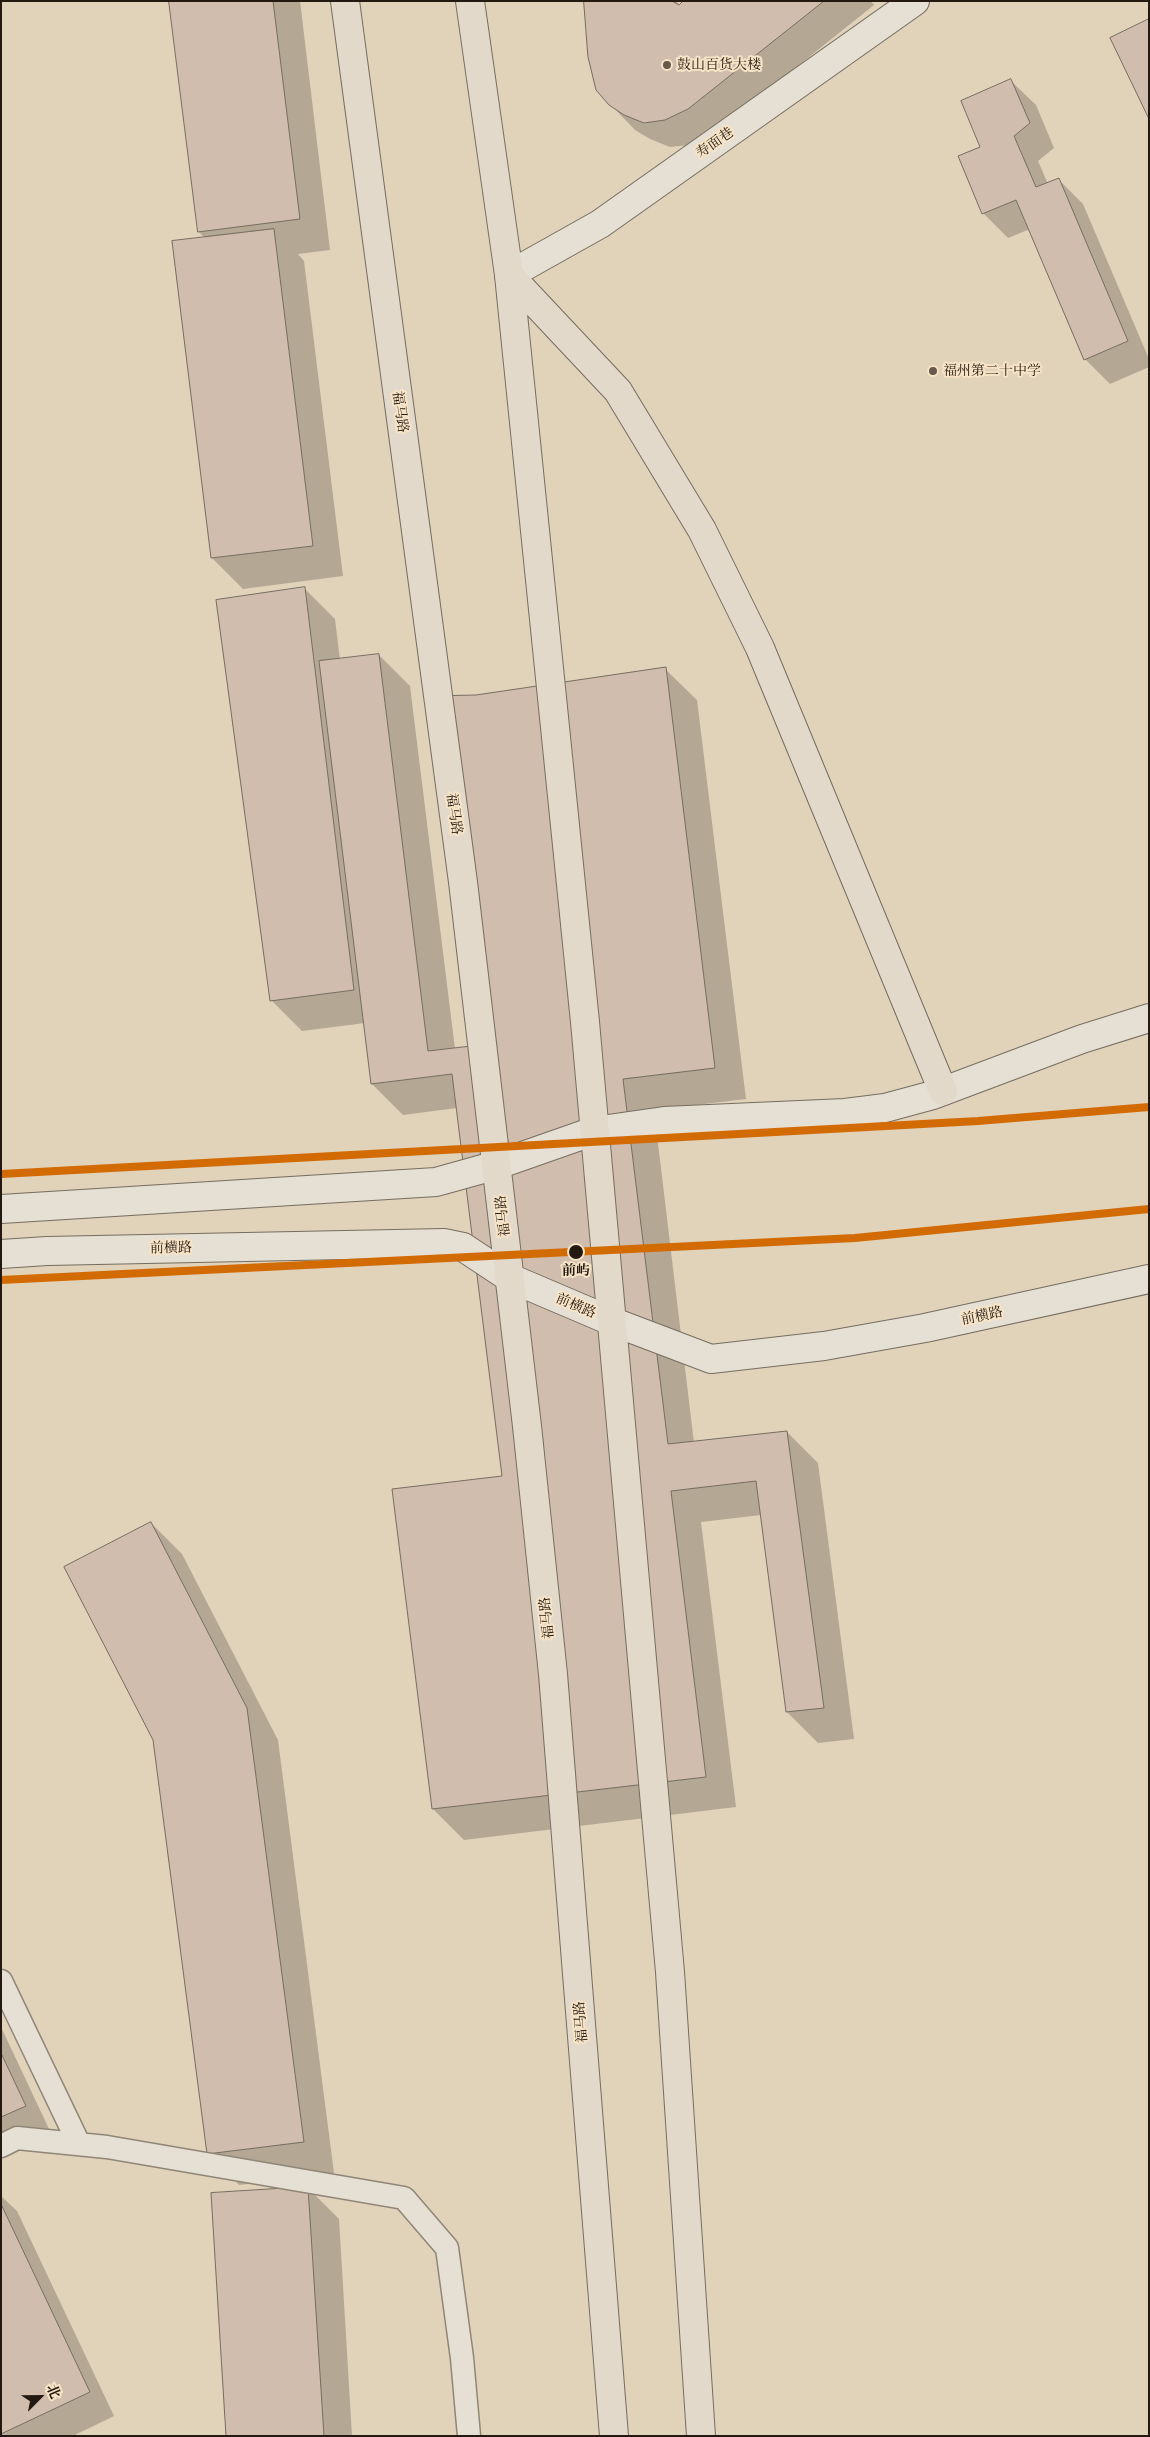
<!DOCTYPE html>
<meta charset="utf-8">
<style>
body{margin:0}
#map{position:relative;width:1150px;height:2437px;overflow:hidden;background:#e1d2ba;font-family:"Libre Caslon Text","Noto Serif SC",serif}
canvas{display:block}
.frame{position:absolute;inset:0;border:2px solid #241910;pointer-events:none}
.north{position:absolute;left:15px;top:2372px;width:50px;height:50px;-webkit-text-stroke:4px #f7e4c7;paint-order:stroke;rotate:67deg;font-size:14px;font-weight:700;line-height:20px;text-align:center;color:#241910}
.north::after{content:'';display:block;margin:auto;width:18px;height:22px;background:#241910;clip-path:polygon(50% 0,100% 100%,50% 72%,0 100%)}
</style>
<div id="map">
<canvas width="1150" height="2437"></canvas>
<div class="frame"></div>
<div class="north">北</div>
</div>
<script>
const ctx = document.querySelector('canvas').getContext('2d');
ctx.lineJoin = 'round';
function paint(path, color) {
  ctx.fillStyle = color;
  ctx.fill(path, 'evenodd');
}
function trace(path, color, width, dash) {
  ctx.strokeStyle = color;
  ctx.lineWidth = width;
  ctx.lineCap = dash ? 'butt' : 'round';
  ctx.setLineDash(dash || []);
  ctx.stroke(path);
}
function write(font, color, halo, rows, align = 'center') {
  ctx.font = font + ' "Libre Caslon Text","Noto Serif SC",serif';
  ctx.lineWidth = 4;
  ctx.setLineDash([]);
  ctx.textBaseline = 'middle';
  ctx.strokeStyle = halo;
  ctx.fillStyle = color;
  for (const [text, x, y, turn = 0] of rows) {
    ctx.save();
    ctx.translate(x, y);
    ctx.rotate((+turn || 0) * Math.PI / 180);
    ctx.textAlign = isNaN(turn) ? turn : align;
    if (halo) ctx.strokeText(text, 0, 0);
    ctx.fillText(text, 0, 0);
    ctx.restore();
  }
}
paint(new Path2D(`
 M171,1H300L330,250L298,254L304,261L343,576L243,589L212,558L205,238L199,232Z
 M585,1H677L679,6L685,1H871L874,5L713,134L690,145L670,147L650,139L635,130L610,104Z
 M1011,81L1036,105L1054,148L1038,161L1048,184L1058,179L1083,204L1149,359V367L1110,384L1085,359L1030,229L1008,238L983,213L982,148Z
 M304,588L335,619L340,660L379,655L410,686L455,1049L472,1047L476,696L665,669L697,700L746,1099L654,1110L694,1443L787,1432L818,1463L854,1739L818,1743L787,1712L761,1515L701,1522L736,1807L464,1840L433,1809L503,1478L457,1108L403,1115L372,1084L365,1023L302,1031L271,1000Z
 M151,1523L182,1554L278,1740L334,2173L239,2185L208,2154Z
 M1,2027L50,2131L1,2153Z
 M308,2188L339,2219L352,2436H227Z
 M1,2196L17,2211L114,2416L73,2436H1Z`), '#0003');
const building = new Path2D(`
 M169,1H273L300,219L198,232Z
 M584,1H672L679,5L683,1H824L688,109L665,120L644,123L624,115L609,105L596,90L588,57Z
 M1149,19V119L1110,38Z
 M1011,79L1030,123L1014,136L1036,187L1059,178L1128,341L1084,360L1016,200L982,214L958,156L980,147L961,101Z
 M274,229L313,546L211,558L172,241Z
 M305,587L354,990L270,1001L216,600Z
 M379,654L428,1051L471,1046L428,696L476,695L666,667L715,1068L623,1079L668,1444L787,1431L824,1708L786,1712L756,1481L671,1491L706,1777L432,1809L392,1489L502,1476L452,1074L371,1084L319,661Z
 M151,1522L247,1708L304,2142L207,2154L153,1740L64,1567Z
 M1,2053L26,2106L1,2117Z
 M308,2187L324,2436H226L211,2193Z
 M1,2204L90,2392L1,2434Z`);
paint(building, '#d0bdad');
trace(building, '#756d60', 1);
const lane = new Path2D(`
 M1,1981L79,2144
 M1,2146L17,2138L107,2147L404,2198L447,2248L462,2358L469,2436`);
const secondary = new Path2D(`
 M509,275L600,224L915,1
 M1,1209L436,1182L497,1165L594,1131L664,1121L845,1113L885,1108L933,1095L1082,1039L1149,1018
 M1,1254L47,1251L444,1243L463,1247L510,1278L611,1321L711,1359L824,1346L925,1328L1149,1279`);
const primary = new Path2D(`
 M345,1L463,882L527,1426L553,1674L614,2436
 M470,1L509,275L585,1022L670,1972L701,2436
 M509,275L618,391L702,530L760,648L943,1091`);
trace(lane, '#908677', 25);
trace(secondary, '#756d60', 30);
trace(primary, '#756d60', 30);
trace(lane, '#e6dfd3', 22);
trace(secondary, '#e6dfd3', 28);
trace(primary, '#e2d9cb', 28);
trace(new Path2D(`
 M1,1174L978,1121L1149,1107
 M1,1280L855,1238L1149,1209`), '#d36b03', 8);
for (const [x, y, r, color] of [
 [667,65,5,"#665a4c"],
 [933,371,5,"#665a4c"],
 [576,1252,8,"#241910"]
]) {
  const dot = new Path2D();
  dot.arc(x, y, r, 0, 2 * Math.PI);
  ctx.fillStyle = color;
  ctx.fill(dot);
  trace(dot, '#f7e4c7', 2);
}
write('14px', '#241910', '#f7e4c7', [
 ["鼓山百货大楼",677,65],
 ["福州第二十中学",943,371]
], 'left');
write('14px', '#241910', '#f7e4c7', [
 ["寿面巷",715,143,-35],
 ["福马路",400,412,82],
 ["福马路",454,814,82],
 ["福马路",503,1216,-97],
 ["前横路",171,1248,-1],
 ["前横路",576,1306,23],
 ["前横路",982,1316,-12],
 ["福马路",547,1618,-96],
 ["福马路",581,2022,-95]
]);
write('bold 14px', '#241910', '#f7e4c7', [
 ["前屿",576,1271]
]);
</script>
